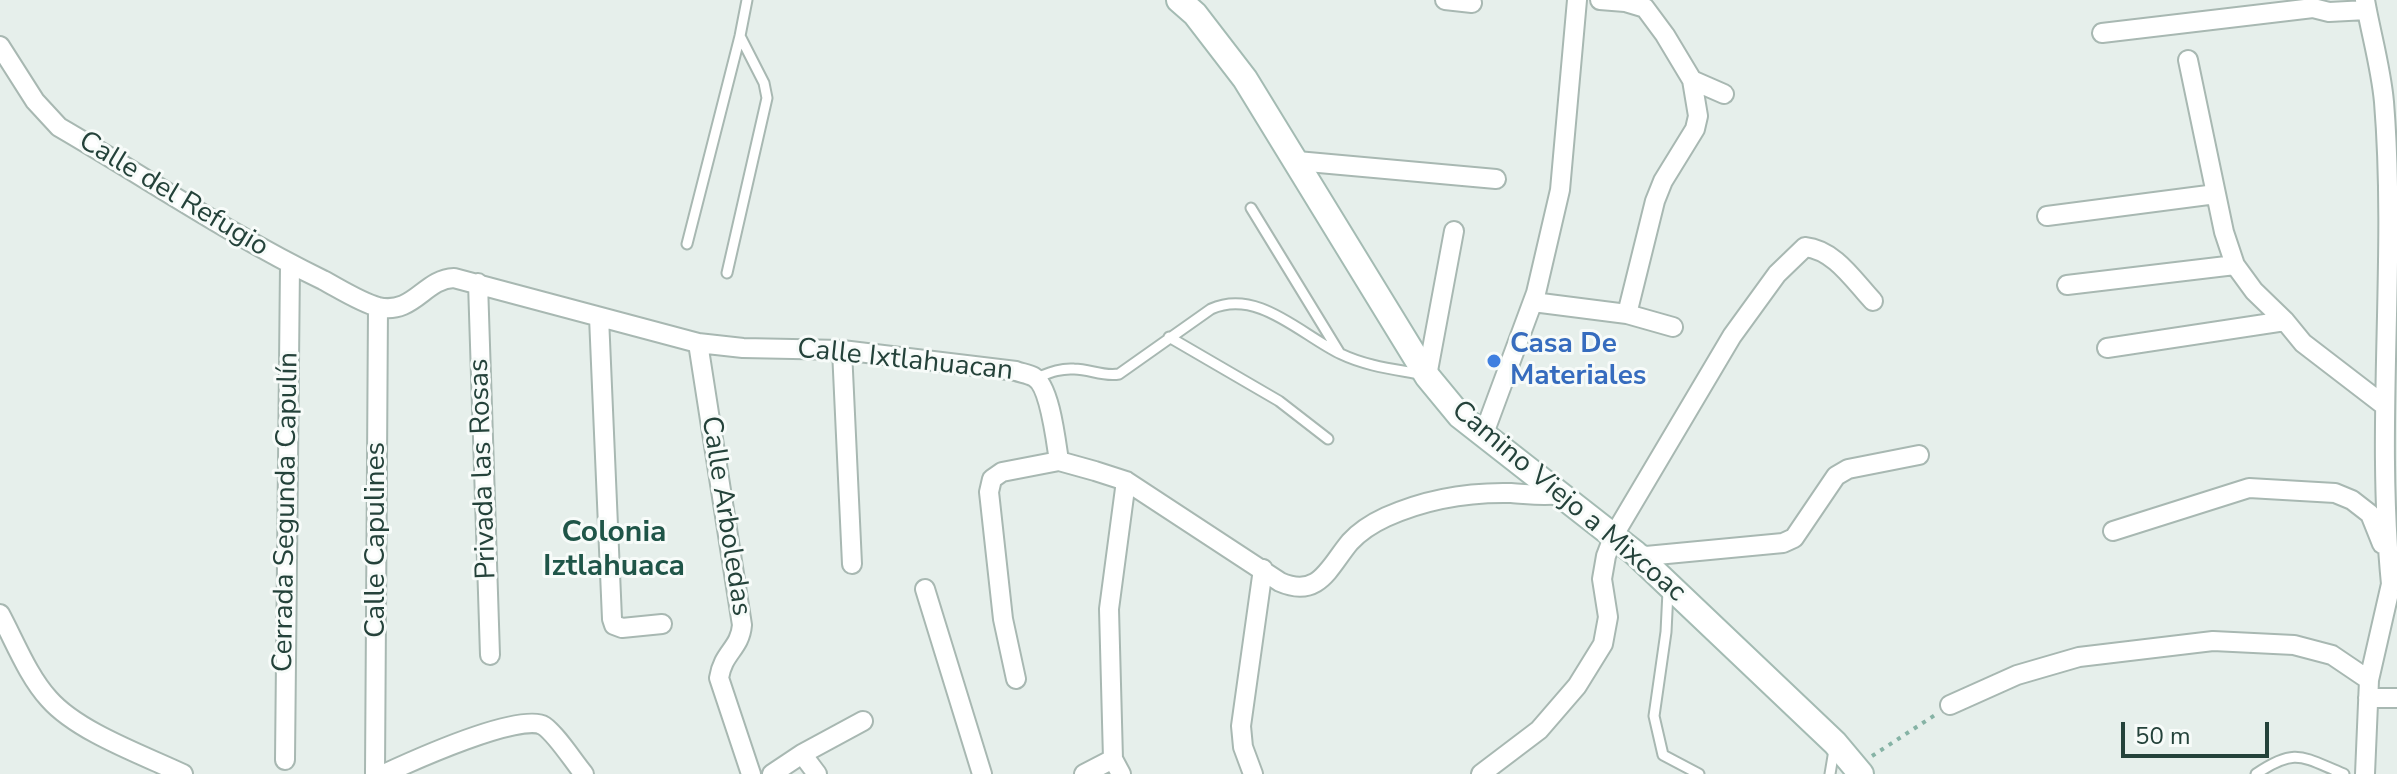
<!DOCTYPE html>
<meta charset="utf-8">
<style>
body{margin:0}
#map{position:relative;width:2397px;height:774px;overflow:hidden;background:#e6efeb;font-family:"Nunito Sans",sans-serif}
canvas{display:block}
.scale{position:absolute;left:2121px;top:722px;width:148px;height:36px;box-sizing:border-box;border:4px solid #24423a;border-top:0;padding-left:10px;font-size:24px;line-height:28px;white-space:nowrap;color:#24423a;-webkit-text-stroke:6px #f7fbf9;paint-order:stroke}
</style>
<div id="map">
<canvas width="2397" height="774"></canvas>
<div class="scale">50 m</div>
</div>
<script>
const ctx = document.querySelector('canvas').getContext('2d');
ctx.lineJoin = 'round';
function trace(path, color, width, dash) {
  ctx.strokeStyle = color;
  ctx.lineWidth = width;
  ctx.lineCap = dash ? 'butt' : 'round';
  ctx.setLineDash(dash || []);
  ctx.stroke(path);
}
function write(font, color, halo, rows, align = 'center') {
  ctx.font = font + ' "Nunito Sans",sans-serif';
  ctx.lineWidth = 6;
  ctx.setLineDash([]);
  ctx.textBaseline = 'middle';
  ctx.strokeStyle = halo;
  ctx.fillStyle = color;
  for (const [text, x, y, turn = 0] of rows) {
    ctx.save();
    ctx.translate(x, y);
    ctx.rotate((+turn || 0) * Math.PI / 180);
    ctx.textAlign = isNaN(turn) ? turn : align;
    if (halo) ctx.strokeText(text, 0, 0);
    ctx.fillText(text, 0, 0);
    ctx.restore();
  }
}
const service = new Path2D(`
 M1251,208L1339,352
 M687,244L740,36L747,0
 M727,273L767,98L764,83L740,36
 M1169,337L1279,401L1328,439
 M1036,378C1049,373 1060,368 1074,369C1090,369 1103,377 1119,374L1211,309C1258,288 1301,335 1341,354C1366,366 1393,369 1420,374
 M1668,591L1666,632L1654,716L1663,755L1699,774
 M1830,774L1834,750
 M2256,774C2296,747 2302,757 2344,774`);
const minor = new Path2D(`
 M1445,0L1472,3
 M1600,0L1625,2L1645,8L1665,35L1692,80L1724,94
 M2365,0C2371,34 2381,68 2384,102C2397,262 2375,424 2391,584
 M2102,33L2313,8L2329,12L2367,10
 M0,46L35,101L59,127C147,178 232,236 323,280C340,289 360,302 378,307C414,315 424,279 454,278L698,343L743,348L842,350L1016,371C1021,373 1029,374 1034,377C1050,386 1056,442 1059,461
 M2188,60L2224,232L2235,265L2254,291L2285,321L2303,343L2385,406
 M1297,161L1496,179
 M2047,216L2216,194
 M478,283L490,655
 M2067,285L2235,265
 M1533,302L1627,314L1655,201L1663,181L1695,129L1698,116L1692,80
 M1627,314L1673,327
 M599,317L612,619L614,625L622,628L662,624
 M698,343L742,625C740,649 723,652 719,678L751,774
 M2107,348L2285,321
 M842,350L852,564
 M1427,376L1454,231
 M1483,436L1536,293L1560,190L1577,0
 M2113,531L2249,488L2335,493L2352,500L2370,514L2382,544
 M1635,553L1646,556L1783,543L1794,538L1836,476L1848,469L1919,455
 M925,589L982,774
 M0,614C15,642 28,676 49,699C78,732 143,755 183,774
 M1016,679L1003,619L989,492L992,479L1002,472L1059,461L1095,471L1126,481L1280,582C1319,599 1329,567 1350,542C1360,531 1373,523 1386,517C1426,499 1467,492 1511,493C1528,494 1543,497 1560,494
 M2368,698H2397
 M1950,705L2017,675L2079,657L2213,641L2294,645L2332,655L2369,680
 M802,754L817,774
 M285,760L290,265
 M375,774L378,307
 M384,774C410,762 522,711 544,726C557,735 573,761 584,774
 M772,774L802,754L863,721
 M1084,774L1113,759
 M1121,774L1113,759L1109,609L1126,481
 M1253,774L1243,747L1241,726L1263,569
 M1481,774L1539,730L1577,686L1603,644L1608,617L1602,579L1606,556L1614,535L1732,336L1777,274L1805,247C1835,250 1854,281 1873,301
 M2365,774L2369,680L2391,584L2397,576`);
const secondary = new Path2D(`
 M1179,0L1195,14L1245,79L1427,376L1460,416L1635,553L1835,743L1861,774`);
trace(service, '#a8b8b2', 13);
trace(minor, '#a8b8b2', 22);
trace(secondary, '#a4bbb3', 28);
trace(new Path2D(`
 M1872,756L1935,715`), '#86b3a5', 4, [4, 6]);
trace(service, '#fff', 9);
trace(minor, '#fff', 18);
trace(secondary, '#fff', 24);
for (const [x, y, r, color] of [
 [1494,361,8,"#3f7fe0"]
]) {
  const dot = new Path2D();
  dot.arc(x, y, r, 0, 2 * Math.PI);
  ctx.fillStyle = color;
  ctx.fill(dot);
  trace(dot, '#f7fbf9', 3);
}
write('28px', '#24423a', '#f7fbf9', [
 ["Calle del Refugio",173,195,31],
 ["Calle Ixtlahuacan",905,361,6],
 ["Privada las Rosas",484,469,-92],
 ["Camino Viejo a Mixcoac",1568,502,40],
 ["Cerrada Segunda Capulín",287,512,-89],
 ["Calle Arboledas",725,516,81],
 ["Calle Capulines",377,540,-90]
]);
write('bold 28px', '#366cbe', '#f7fbf9', [
 ["Casa De",1510,345],
 ["Materiales",1510,377]
], 'left');
write('bold 30px', '#1f5548', '#f7fbf9', [
 ["Colonia",614,534],
 ["Iztlahuaca",614,568]
]);
</script>
